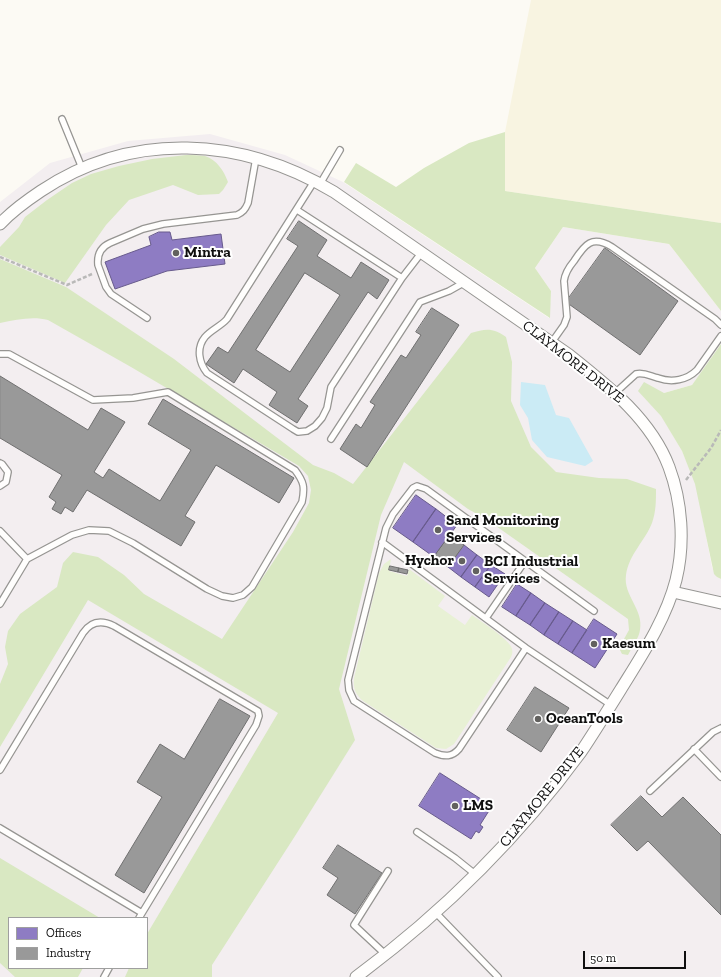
<!DOCTYPE html>
<style>
body{margin:0}
#map{position:relative;width:721px;height:977px;overflow:hidden;background:#fcfaf4;font-family:"Zilla Slab",serif}
canvas{display:block}
.legend{position:absolute;left:8px;top:917px;width:140px;height:52px;box-sizing:border-box;background:#fff;border:1px solid #9f9f9f;margin:0;padding:5px 7px;list-style:none;font-size:12px;color:#0f0f0f}
.legend li{display:flex;align-items:center;gap:8px;height:20px}
.legend b{width:20px;border:1px solid #9f9f9f}
.scale{position:absolute;left:583px;top:951px;width:103px;height:18px;box-sizing:border-box;border:2px solid #0f0f0f;border-top:0;padding-left:5px;font-size:12px;line-height:14px;white-space:nowrap;color:#0f0f0f;-webkit-text-stroke:3px #fff;paint-order:stroke}
</style>
<div id="map">
<canvas width="721" height="977"></canvas>
<ul class="legend">
<li><b style="height:11px;background:#8e7cc3"></b>Offices</li>
<li><b style="height:11px;background:#999"></b>Industry</li>
</ul>
<div class="scale">50 m</div>
</div>
<script>
const ctx = document.querySelector('canvas').getContext('2d');
ctx.lineJoin = 'round';
function paint(path, color) {
  ctx.fillStyle = color;
  ctx.fill(path, 'evenodd');
}
function trace(path, color, width, dash) {
  ctx.strokeStyle = color;
  ctx.lineWidth = width;
  ctx.lineCap = dash ? 'butt' : 'round';
  ctx.setLineDash(dash || []);
  ctx.stroke(path);
}
function write(font, color, halo, rows, align = 'center') {
  ctx.font = font + ' "Zilla Slab",serif';
  ctx.lineWidth = 4;
  ctx.setLineDash([]);
  ctx.textBaseline = 'middle';
  ctx.strokeStyle = halo;
  ctx.fillStyle = color;
  for (const [text, x, y, turn = 0] of rows) {
    ctx.save();
    ctx.translate(x, y);
    ctx.rotate((+turn || 0) * Math.PI / 180);
    ctx.textAlign = isNaN(turn) ? turn : align;
    if (halo) ctx.strokeText(text, 0, 0);
    ctx.fillText(text, 0, 0);
    ctx.restore();
  }
}
paint(new Path2D(`
 M210,134L285,155L343,182L549,318L551,291L535,268L563,227L669,244L721,311V344L692,385L664,393L639,391L661,415L682,451L696,484L712,567L717,577L721,579V977H0V202L50,163L128,141ZM9,918H147V968H9Z`), '#f3eef0');
paint(new Path2D(`
 M531,0H721V223L505,191V132Z`), '#f8f4e1');
paint(new Path2D(`
 M391,559L389,571L407,576L409,569L445,596L438,606L465,625L472,615C482,622 504,636 510,645C513,649 513,653 511,657L454,744L446,749L436,748L363,701C355,694 353,688 354,678L379,573L384,564Z`), '#e8f1d5');
paint(new Path2D(`
 M505,132V191L721,223V311L669,244L563,227L535,268L551,291L550,318L344,182L356,163L396,187L424,168L469,143Z
 M186,155C192,155 199,155 205,156C217,160 224,171 228,182L223,190L219,194L198,195L173,185L129,200L106,225L65,283L0,255V247L19,227L25,217L47,200L72,183L91,174L119,166L152,159Z
 M0,259L66,287L174,359L259,424L313,465L334,473L353,484L471,333C486,328 494,328 506,337L512,362L511,401L531,447L556,472L599,478L627,479L656,489C656,501 656,512 652,523C645,541 629,554 626,575C623,596 644,609 640,630C639,638 632,647 628,655L622,654L619,648L629,630L628,619L486,519L468,509L404,462L381,515L339,689L355,740L295,836L212,965V977H125L129,968H147V934L278,713L88,600L0,747V684L8,664L5,647L8,631L20,614L57,587L63,563L73,552L98,557L124,575L144,594L222,639L293,532L309,503L311,490L308,476L299,466L131,367L48,320C32,316 16,320 0,323Z
 M721,344V579L717,577L714,574L695,484L682,451L661,416L638,391L644,382L664,393L692,385Z
 M0,858L100,918H9V968H83L78,977H15L0,963Z`), '#d9e8c2');
paint(new Path2D(`
 M521,382L545,385L556,415L569,418L593,461L585,466L547,457L532,440L528,418L520,405Z`), '#cbebf5');
const offices = new Path2D(`
 M159,232H170L172,240L221,234L225,264L167,271L115,289L105,262L151,245L149,237Z
 M416,495L436,509L413,542L393,528Z
 M436,509L457,525L434,557L413,542Z
 M464,545L477,555L461,577L448,567Z
 M477,555L491,565L475,587L461,577Z
 M491,565L505,574L489,597L475,587Z
 M517,584L531,593L516,616L502,607Z
 M531,593L545,603L530,625L516,616Z
 M545,603L559,612L544,635L530,625Z
 M559,612L573,621L558,644L544,635Z
 M594,619L617,634L595,668L572,653Z
 M573,621L587,630L572,653L558,644Z
 M440,773L492,806L480,825L483,827L479,833L476,831L471,839L419,806Z`);
paint(offices, '#8e7cc3');
trace(offices, '#685b8d', 1);
const industry = new Path2D(`
 M299,221L327,240L317,256L351,278L361,262L389,280L377,299L368,292L298,399L308,406L297,423L269,405L277,392L243,369L234,383L206,364L218,347L228,353L298,246L287,239ZM305,273L340,295L290,372L256,350Z
 M605,248L678,301L640,355L566,302Z
 M432,308L459,325L367,467L340,449L356,424L361,428L375,405L370,402L401,355L406,358L421,335L416,332Z
 M0,376L88,430L101,408L125,422L94,472L103,478L109,469L160,501L191,450L148,424L163,399L294,478L279,503L216,465L185,516L195,522L181,546L87,490L73,512L65,507L61,514L52,509L56,502L49,497L62,475L0,438Z
 M450,535L464,545L448,567L434,557Z
 M390,566L399,568L398,572L389,570Z
 M399,568L408,570L407,574L398,572Z
 M535,687L569,708L541,752L507,730Z
 M220,699L250,716L144,893L115,875L162,797L137,782L160,744L184,759Z
 M641,796L662,817L683,797L721,835V915L648,841L637,851L611,825Z
 M338,845L382,873L355,914L327,895L338,878L323,868Z`);
paint(industry, '#999');
trace(industry, '#707070', 1);
const service = new Path2D(`
 M62,119L82,168
 M315,180L227,319C221,326 211,330 205,337C196,348 199,363 207,373L293,429L298,432L307,431L315,426L322,418L327,408L331,387L402,278L422,252
 M320,184L340,150
 M297,210L402,278
 M147,318L111,294L106,287L98,265C97,255 101,247 110,243L143,229L163,224L237,215C243,212 245,210 248,203L256,158
 M552,342L564,325L567,317L564,281C565,273 569,267 574,261C585,244 592,235 612,247L715,319L721,325
 M0,354H9L93,400L133,398L168,392L295,470C304,482 305,487 302,502L252,587L243,595L233,598L222,596L207,589L133,543L109,531L89,530L72,535L27,559
 M615,393L636,374C644,372 650,376 658,378C672,383 687,380 697,370L721,336
 M331,439L420,302L449,291L465,282
 M0,463L2,464L8,472L6,482L0,486
 M0,531L27,559L0,604
 M382,542L526,648L611,705
 M486,618L525,561
 M526,648L459,749C452,757 445,757 435,753L354,701L349,690L348,680L386,528L393,514L413,488L417,486L426,489L594,611
 M694,749L721,777
 M0,770L83,633C91,621 102,620 114,626L258,711L259,716L256,725L139,918
 M650,791L713,732L721,728
 M0,828L142,913
 M417,832L455,858L475,874
 M435,912L498,977
 M385,954L354,925L388,871
 M104,977L109,968`);
const minor = new Path2D(`
 M0,224C12,211 26,201 41,191C132,130 242,137 334,192L568,354C607,385 651,419 669,467C682,502 685,543 676,580C666,619 642,655 621,689C608,710 595,731 581,752C518,838 441,914 356,977
 M673,592L721,603`);
trace(service, '#969592', 8);
trace(minor, '#969592', 13);
trace(new Path2D(`
 M0,257L67,285L92,274
 M686,480L711,448L721,430`), '#b9b9b8', 2.5, [4, 2]);
trace(service, '#fffefd', 5.5);
trace(minor, '#fffefd', 11);
for (const [x, y, r, color] of [
 [176,253,4,"#62615f"],
 [438,530,4,"#62615f"],
 [462,561,4,"#62615f"],
 [476,571,4,"#62615f"],
 [594,644,4,"#62615f"],
 [538,719,4,"#62615f"],
 [455,806,4,"#62615f"]
]) {
  const dot = new Path2D();
  dot.arc(x, y, r, 0, 2 * Math.PI);
  ctx.fillStyle = color;
  ctx.fill(dot);
  trace(dot, '#fff', 1.5);
}
write('bold 15px', '#0f0f0f', '#fff', [
 ["Mintra",184,253],
 ["Sand Monitoring",446,521],
 ["Services",446,538],
 ["Hychor",454,561,"right"],
 ["BCI Industrial",484,562],
 ["Services",484,579],
 ["Kaesum",602,644],
 ["OceanTools",546,719],
 ["LMS",463,806]
], 'left');
write('15px', '#0f0f0f', '#fff', [
 ["CLAYMORE DRIVE",573,362,38],
 ["CLAYMORE DRIVE",542,797,-51]
]);
</script>
